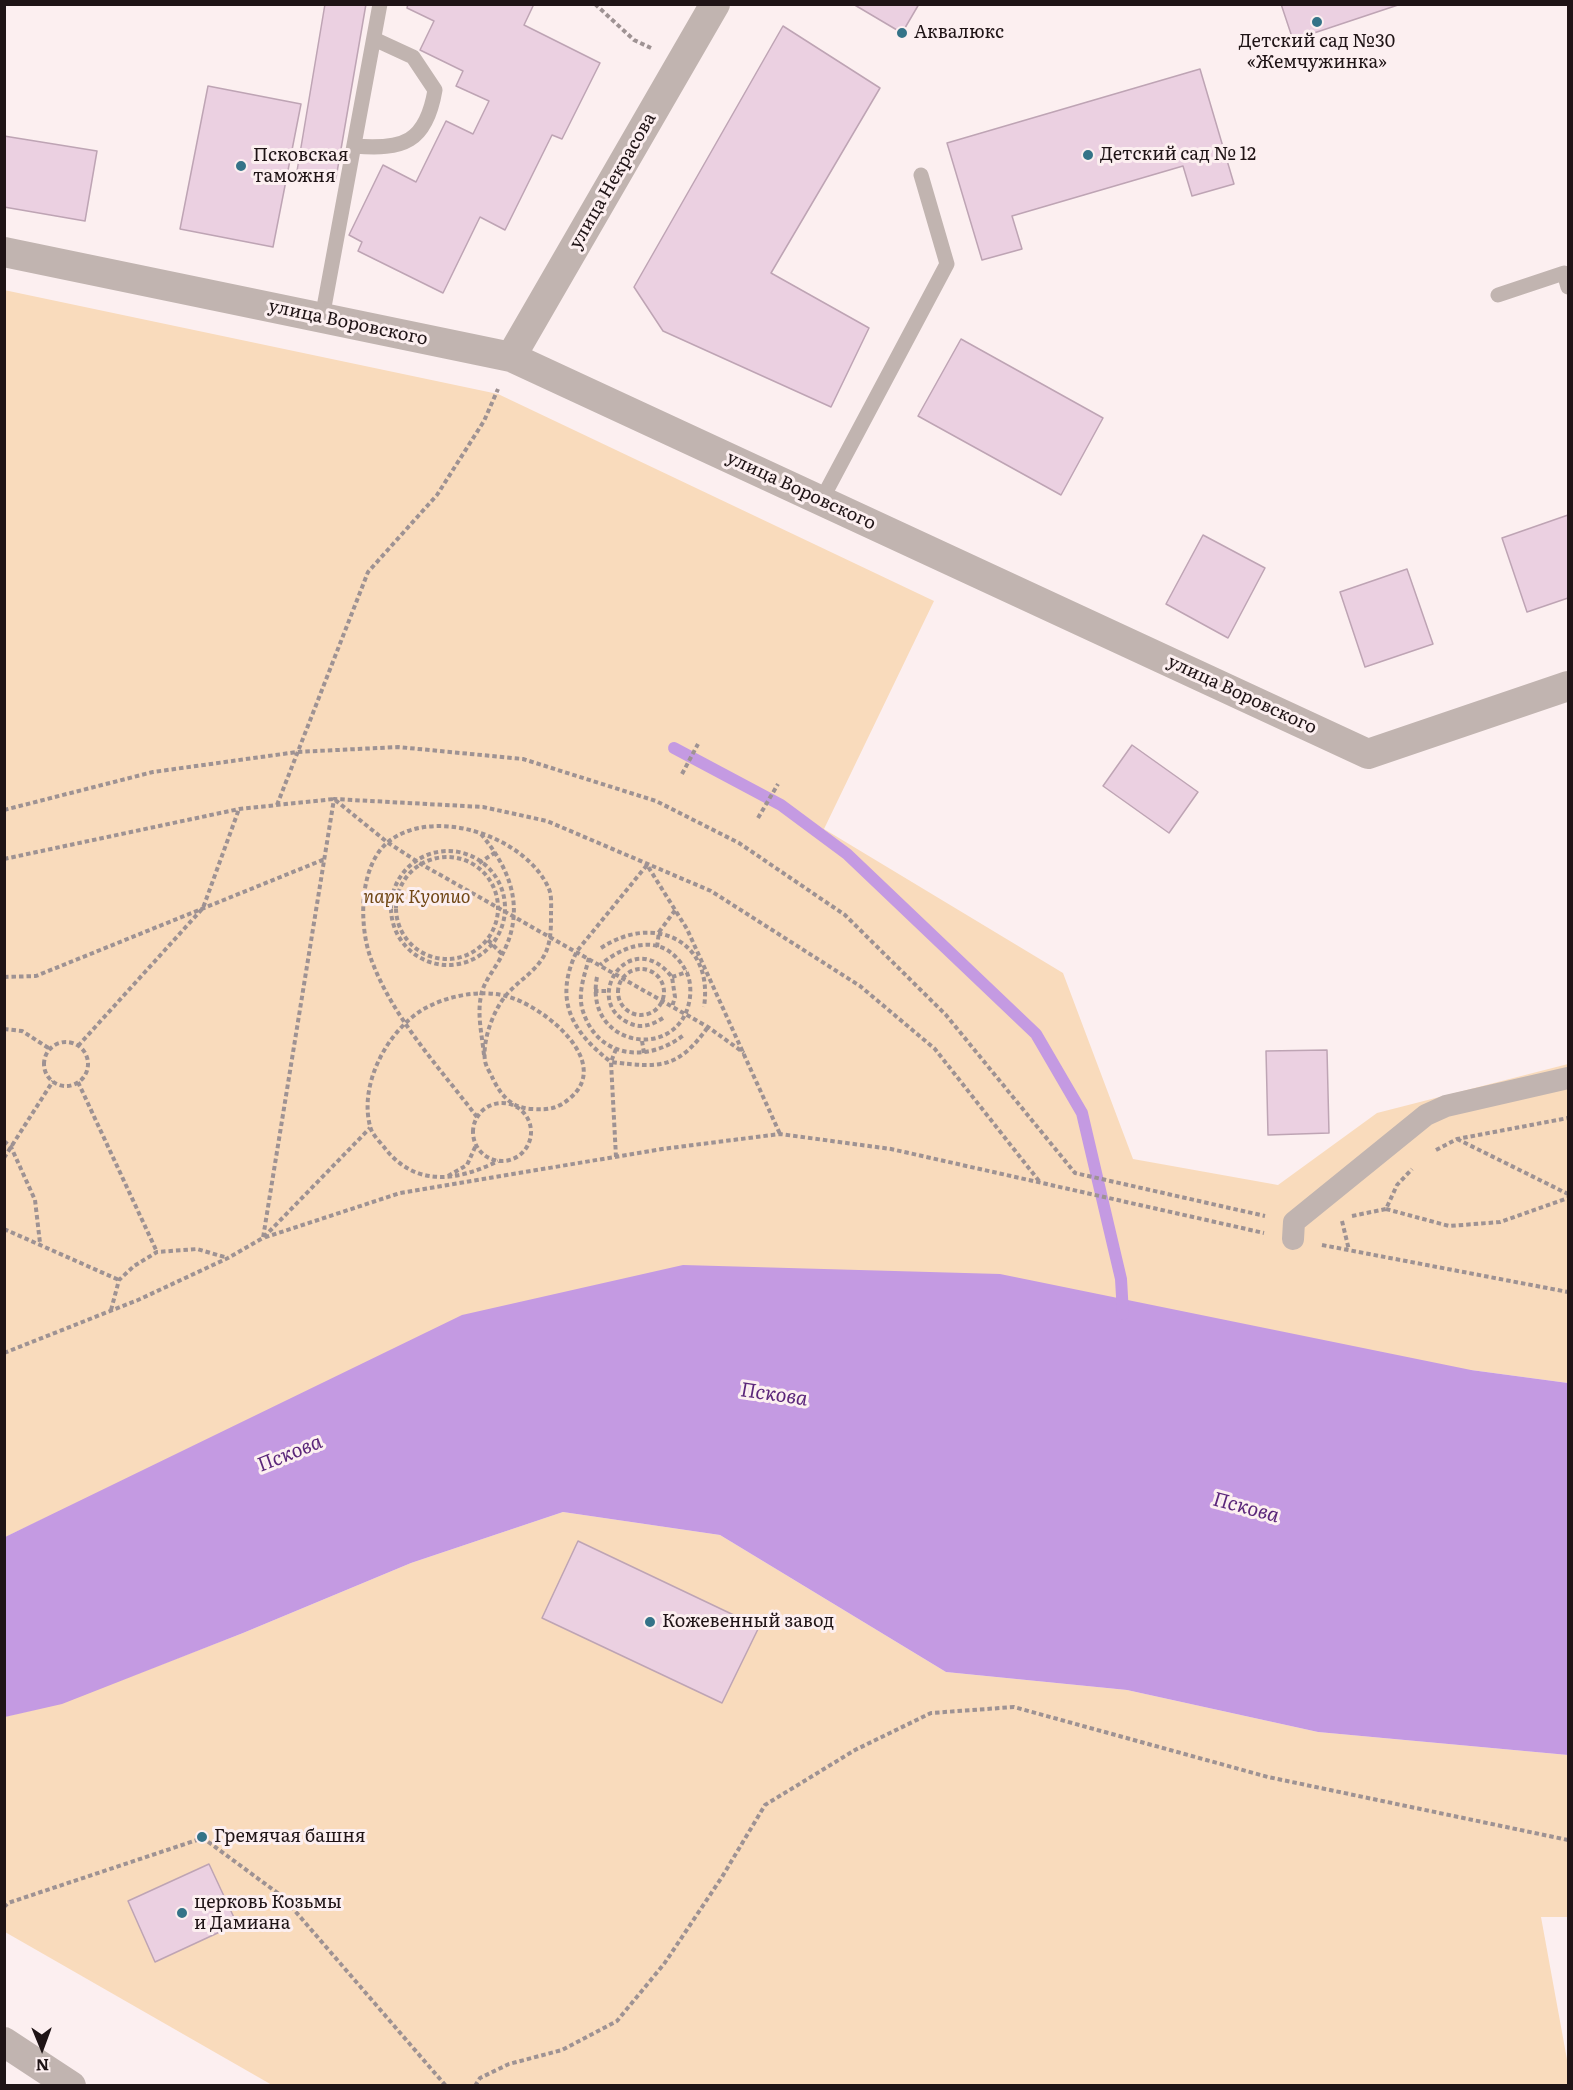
<!DOCTYPE html>
<meta charset="utf-8">
<style>
body{margin:0}
#map{position:relative;width:1573px;height:2090px;overflow:hidden;background:#fceff0;font-family:Literata,serif}
canvas{display:block}
.frame{position:absolute;inset:0;border:6px solid #1f1416;pointer-events:none}
.north{position:absolute;left:12px;top:2018px;width:60px;height:60px;-webkit-text-stroke:4px #fceff0;paint-order:stroke;rotate:179deg;font-size:16px;font-weight:700;line-height:24px;text-align:center;color:#1f1416}
.north::after{content:'';display:block;margin:auto;width:21px;height:27px;background:#1f1416;clip-path:polygon(50% 0,100% 100%,50% 72%,0 100%)}
</style>
<div id="map">
<canvas width="1573" height="2090"></canvas>
<div class="frame"></div>
<div class="north">N</div>
</div>
<script>
const ctx = document.querySelector('canvas').getContext('2d');
ctx.lineJoin = 'round';
function paint(path, color) {
  ctx.fillStyle = color;
  ctx.fill(path, 'evenodd');
}
function trace(path, color, width, dash) {
  ctx.strokeStyle = color;
  ctx.lineWidth = width;
  ctx.lineCap = dash ? 'butt' : 'round';
  ctx.setLineDash(dash || []);
  ctx.stroke(path);
}
function write(font, color, halo, rows, align = 'center') {
  ctx.font = font + ' Literata,serif';
  ctx.lineWidth = 6;
  ctx.setLineDash([]);
  ctx.textBaseline = 'middle';
  ctx.strokeStyle = halo;
  ctx.fillStyle = color;
  for (const [text, x, y, turn = 0] of rows) {
    ctx.save();
    ctx.translate(x, y);
    ctx.rotate((+turn || 0) * Math.PI / 180);
    ctx.textAlign = isNaN(turn) ? turn : align;
    if (halo) ctx.strokeText(text, 0, 0);
    ctx.fillText(text, 0, 0);
    ctx.restore();
  }
}
paint(new Path2D(`
 M4,290L498,394L934,601L824,829L1063,973L1133,1159L1278,1185L1377,1113L1568,1064V1383L1471,1370L122,1482L5,1537Z
 M563,1512L720,1535L946,1672L1127,1690L1318,1732L1568,1755V1917H1541L1568,2065V2085H272L5,1932L4,1717L62,1703L243,1633L411,1563Z`), '#f9dbbc');
paint(new Path2D(`
 M683,1265L1000,1274L1471,1370L1568,1383V1755L1318,1732L1127,1690L946,1672L720,1535L563,1512L411,1563L243,1633L62,1704L5,1717V1537L462,1315Z`), '#c49ae2');
trace(new Path2D(`
 M674,748L781,805L847,854L1036,1034L1082,1113L1121,1279L1123,1314`), '#c49ae2', 12);
const building = new Path2D(`
 M325,4H366L335,184L296,177Z
 M408,4H534L524,25L600,63L562,139L552,135L505,230L480,217L443,293L358,251L362,242L349,235L383,165L416,182L446,121L473,134L489,101L456,86L463,71L420,50L434,21L407,8Z
 M853,4H919L902,33Z
 M1281,4H1401L1293,40Z
 M783,26L880,88L771,273L869,328L831,407L663,331L634,287Z
 M1200,69L1234,184L1192,196L1183,166L1012,216L1022,249L982,260L947,143Z
 M208,86L301,104L273,247L180,229Z
 M4,136L97,151L85,221L4,207Z
 M961,339L1103,418L1061,495L918,416Z
 M1568,515V598L1527,612L1502,538Z
 M1203,535L1265,568L1228,638L1166,604Z
 M1407,569L1433,644L1365,667L1340,592Z
 M1132,745L1198,792L1169,833L1103,786Z
 M1327,1050L1329,1133L1268,1135L1266,1051Z
 M578,1541L759,1627L722,1703L542,1618Z
 M209,1864L237,1924L155,1962L128,1901Z`);
paint(building, '#ebd0e1');
trace(building, '#bea4b4', 1.5);
trace(new Path2D(`
 M595,4L634,40L651,48
 M682,774L698,744
 M277,805L368,572L437,495L484,421L498,389
 M4,810L153,772L297,752L398,747L523,759L656,801L739,843L845,915L946,1015L1075,1173L1265,1216
 M758,818L778,784
 M481,834C511,870 526,910 502,955C496,968 483,982 481,996C477,1015 482,1035 484,1055
 M391 908a57 57 0 1 1 114 0a57 57 0 1 1-114 0Z
 M396 908a51 51 0 1 1 102 0a51 51 0 1 1-102 0Z
 M4,859L239,809L334,799L387,842L421,864L708,1027L744,1053
 M479,863L496,852
 M488,940L503,955
 M657,947L659,932L676,909
 M601,948C654,913 714,940 704,1007
 M589,958C585,974 578,991 582,1008C596,1059 648,1064 685,1034
 M618 992a23 23 0 1 1 46 0a23 23 0 1 1-46 0Z
 M4,977L36,976L325,859
 M597,977C583,1049 682,1063 690,997C691,989 690,978 686,971C665,932 628,942 600,965
 M672,977L687,972
 M594,991H608
 M663,1018C652,1025 641,1029 629,1023C580,1001 630,924 672,977L675,997L672,1007
 M4,1029L22,1031L50,1049
 M642,1041L644,1053
 M44 1064a22 22 0 1 1 44 0a22 22 0 1 1-44 0Z
 M78,1046L203,908L239,809
 M616,1049L611,1062C660,1068 678,1069 708,1027
 M78,1082L157,1252
 M473 1132a29 29 0 1 1 58 0a29 29 0 1 1-58 0Z
 M477,1117C439,1067 391,1016 370,956C359,924 359,866 388,842C434,805 527,837 549,889C552,896 551,907 551,915C551,928 551,942 545,954C537,970 520,980 508,993C494,1008 482,1040 485,1061C486,1067 491,1074 493,1079C502,1097 512,1108 532,1109C548,1110 557,1109 569,1099C615,1062 542,1005 506,996C479,989 446,996 422,1010C387,1032 359,1084 370,1126C371,1133 379,1141 384,1147C415,1188 458,1181 498,1161
 M1457,1139L1568,1194
 M4,1141L11,1147L35,1200L40,1243
 M1436,1150L1457,1139L1568,1118
 M616,1157L611,1062C572,1032 553,1000 577,951L647,865L687,929L780,1134
 M4,1158L53,1081
 M448,1176L467,1165L476,1145
 M1039,1181L935,1049L860,986L711,891L547,821L483,807L334,799L263,1238L400,1193L662,1149L780,1134L891,1149L1264,1233
 M1386,1209L1449,1226L1500,1222L1568,1198
 M1352,1216L1386,1209L1397,1185L1412,1169
 M1342,1221L1349,1250
 M4,1229L119,1280
 M1322,1245L1568,1292
 M111,1310L119,1280L134,1266L157,1252L197,1249L228,1258
 M4,1353L138,1300L228,1258L263,1238L370,1128
 M4,1907L8,1903L203,1838L283,1897L446,2086
 M475,2086L480,2078L509,2064L562,2050L617,2021L664,1964L722,1877L765,1805L855,1750L931,1713L1014,1707L1268,1777L1568,1840`), '#9e9293', 4, [4.5, 3]);
trace(new Path2D(`
 M354,146C403,150 426,143 435,90L413,57L374,39
 M1498,295L1564,273L1568,287
 M322,318L380,4
 M821,501L947,264L921,175`), '#c1b4b0', 15);
trace(new Path2D(`
 M1293,1239L1294,1222L1426,1115L1446,1106L1568,1078`), '#c1b4b0', 22);
trace(new Path2D(`
 M4,252L511,357L1368,754L1568,686
 M511,357L715,4
 M4,2042L71,2086`), '#c1b4b0', 30);
for (const [x, y, r, color] of [
 [1317,22,6,"#347388"],
 [902,33,6,"#347388"],
 [1088,155,6,"#347388"],
 [241,166,6,"#347388"],
 [650,1622,6,"#347388"],
 [202,1837,6,"#347388"],
 [182,1913,6,"#347388"]
]) {
  const dot = new Path2D();
  dot.arc(x, y, r, 0, 2 * Math.PI);
  ctx.fillStyle = color;
  ctx.fill(dot);
  trace(dot, '#fceff0', 2);
}
write('18px', '#1f1416', '#fceff0', [
 ["Аквалюкс",914,33],
 ["Детский сад №30",1317,42,"center"],
 ["«Жемчужинка»",1317,63,"center"],
 ["Детский сад № 12",1100,155],
 ["Псковская",253,156],
 ["таможня",253,177],
 ["Кожевенный завод",662,1622],
 ["Гремячая башня",214,1837],
 ["церковь Козьмы",194,1903],
 ["и Дамиана",194,1924]
], 'left');
write('18px', '#1f1416', '#fceff0', [
 ["улица Некрасова",613,181,-60],
 ["улица Воровского",348,323,12],
 ["улица Воровского",801,491,25],
 ["улица Воровского",1242,695,25]
]);
write('italic 18px', '#714816', '#fceff0', [
 ["парк Куопио",417,898]
]);
write('italic 20px', '#5b267a', '#fceff0', [
 ["Пскова",774,1395,8],
 ["Пскова",290,1454,-22],
 ["Пскова",1246,1508,15]
]);
</script>
